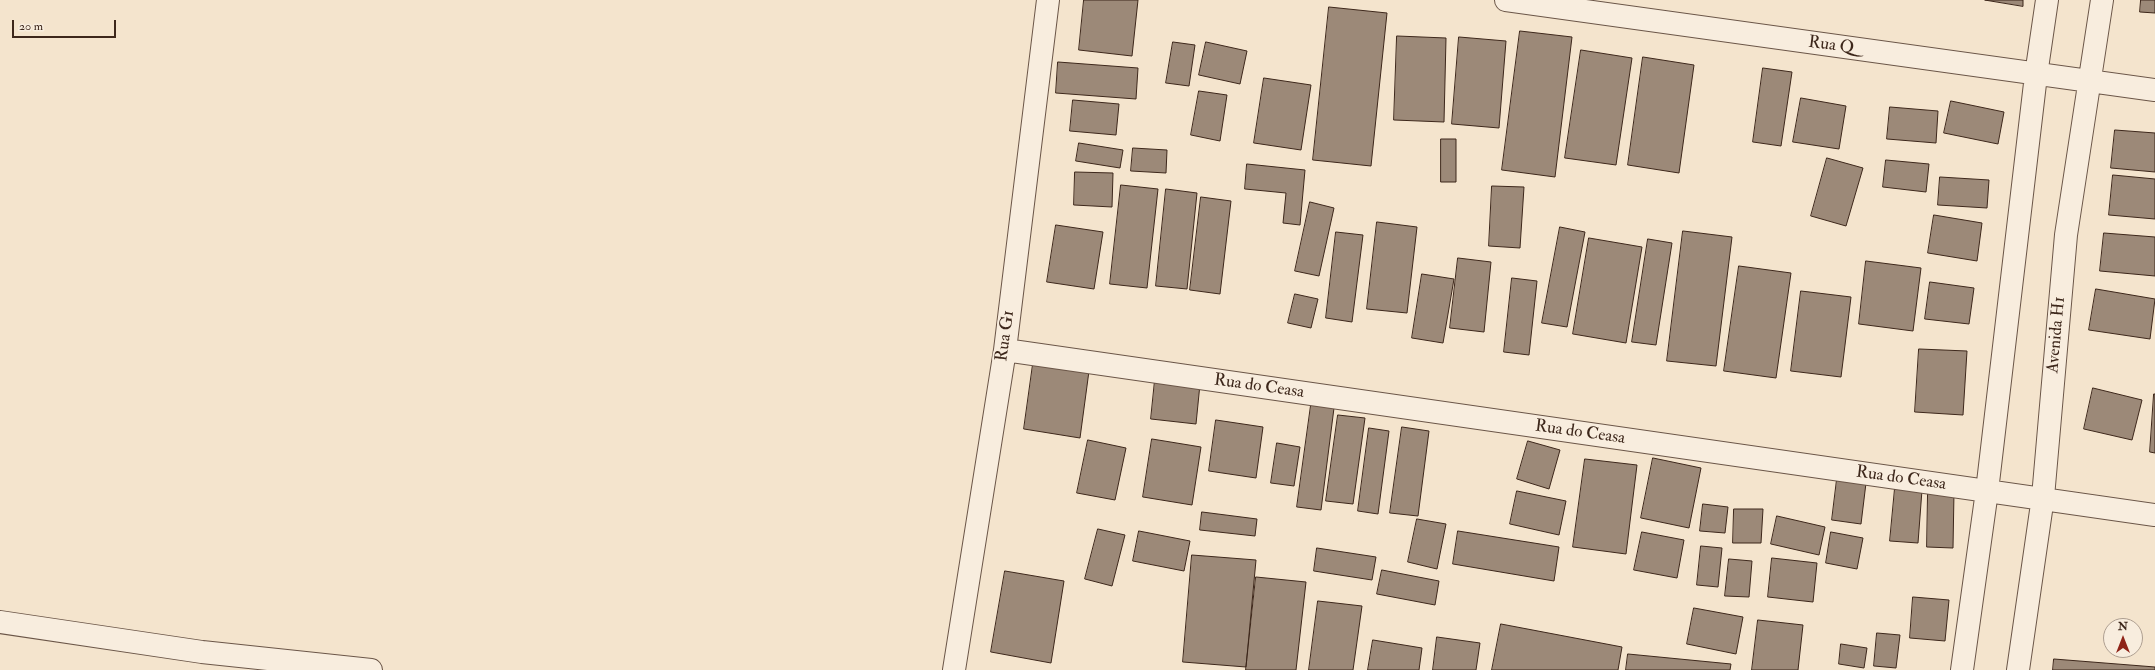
<!DOCTYPE html>
<style>
body{margin:0}
#map{position:relative;width:2155px;height:670px;overflow:hidden;background:#f4e4cd;font-family:"IM FELL Double Pica",serif}
canvas{display:block}
.north{position:absolute;left:2103px;top:618px;width:40px;height:40px;box-sizing:border-box;background:#f8edde;border:1px solid #ad9e90;border-radius:50%;rotate:0deg;font-size:11px;font-weight:700;line-height:16px;text-align:center;color:#3d271b}
.north::after{content:'';display:block;margin:auto;width:14px;height:18px;background:#8f2418;clip-path:polygon(50% 0,100% 100%,50% 72%,0 100%)}
.scale{position:absolute;left:12px;top:20px;width:104px;height:18px;box-sizing:border-box;border:2px solid #3d271b;border-top:0;padding-left:5px;font-size:12px;line-height:14px;white-space:nowrap;color:#3d271b;-webkit-text-stroke:3px #f8edde;paint-order:stroke}
</style>
<div id="map">
<canvas width="2155" height="670"></canvas>
<div class="north">N</div>
<div class="scale">20 m</div>
</div>
<script>
const ctx = document.querySelector('canvas').getContext('2d');
ctx.lineJoin = 'round';
function paint(path, color) {
  ctx.fillStyle = color;
  ctx.fill(path, 'evenodd');
}
function trace(path, color, width, dash) {
  ctx.strokeStyle = color;
  ctx.lineWidth = width;
  ctx.lineCap = dash ? 'butt' : 'round';
  ctx.setLineDash(dash || []);
  ctx.stroke(path);
}
function write(font, color, halo, rows, align = 'center') {
  ctx.font = font + ' "IM FELL Double Pica",serif';
  ctx.lineWidth = 3.5;
  ctx.setLineDash([]);
  ctx.textBaseline = 'middle';
  ctx.strokeStyle = halo;
  ctx.fillStyle = color;
  for (const [text, x, y, turn = 0] of rows) {
    ctx.save();
    ctx.translate(x, y);
    ctx.rotate((+turn || 0) * Math.PI / 180);
    ctx.textAlign = isNaN(turn) ? turn : align;
    if (halo) ctx.strokeText(text, 0, 0);
    ctx.fillText(text, 0, 0);
    ctx.restore();
  }
}
const building = new Path2D(`
 M1084,0H1138L1132,56L1079,50Z
 M1985,0H2023V6Z
 M2141,0H2155V13L2140,12Z
 M1329,7L1387,13L1371,166L1313,160Z
 M1520,31L1572,37L1555,177L1502,170Z
 M1397,36L1446,38L1444,122L1394,120Z
 M1459,37L1506,41L1499,128L1452,124Z
 M1173,42L1195,45L1189,86L1166,83Z
 M1206,42L1247,51L1240,84L1199,75Z
 M1581,50L1632,58L1616,165L1565,158Z
 M1643,57L1694,65L1679,173L1628,165Z
 M1058,62L1138,68L1136,99L1056,93Z
 M1763,68L1792,72L1781,146L1753,142Z
 M1264,78L1311,85L1301,150L1254,143Z
 M1199,91L1227,95L1220,141L1191,135Z
 M1801,98L1846,106L1839,149L1793,142Z
 M1073,100L1119,104L1116,135L1070,131Z
 M1951,101L2004,112L1998,144L1944,133Z
 M1890,107L1938,111L1936,143L1887,139Z
 M2115,130L2155,133V172L2111,168Z
 M1441,139H1456V182H1441Z
 M1079,143L1123,150L1120,168L1076,161Z
 M1133,148L1167,150L1166,173L1131,171Z
 M1827,158L1863,168L1846,226L1811,216Z
 M1886,160L1929,164L1926,192L1883,187Z
 M1247,164L1305,170L1300,225L1283,223L1286,193L1245,189Z
 M1075,172L1113,173L1112,207L1074,205Z
 M2113,175L2155,179V219L2109,215Z
 M1940,177L1989,180L1987,208L1938,205Z
 M1121,185L1158,189L1147,288L1110,284Z
 M1492,186L1524,187L1520,248L1489,246Z
 M1166,189L1197,193L1187,289L1156,286Z
 M1201,197L1231,201L1220,294L1190,290Z
 M1310,202L1334,208L1319,276L1295,271Z
 M1934,215L1982,223L1977,261L1928,253Z
 M1377,222L1417,227L1407,313L1367,309Z
 M1056,225L1103,232L1094,289L1047,282Z
 M1560,227L1585,232L1567,327L1542,323Z
 M1683,231L1732,237L1716,366L1667,361Z
 M1336,232L1363,235L1352,322L1326,318Z
 M2104,233L2155,237V276L2100,271Z
 M1589,238L1642,247L1626,343L1573,334Z
 M1648,239L1672,243L1656,345L1632,342Z
 M1458,258L1491,262L1484,332L1450,328Z
 M1866,261L1921,268L1913,331L1859,324Z
 M1739,266L1791,273L1776,378L1724,371Z
 M1422,274L1454,279L1443,343L1412,338Z
 M1512,278L1537,281L1529,355L1504,352Z
 M1930,282L1974,288L1969,324L1925,319Z
 M2096,289L2155,299L2150,339L2089,330Z
 M1801,291L1851,297L1841,377L1791,371Z
 M1295,294L1318,299L1311,328L1288,323Z
 M1919,349L1967,351L1963,415L1915,412Z
 M1033,364L1089,371L1080,438L1024,429Z
 M1155,380L1200,384L1196,424L1151,419Z
 M2093,388L2142,400L2132,440L2084,429Z
 M2154,394H2155V453L2150,452Z
 M1311,405L1334,408L1321,510L1297,507Z
 M1338,415L1365,418L1353,504L1326,501Z
 M1216,420L1263,427L1256,478L1209,471Z
 M1402,427L1429,431L1418,516L1390,513Z
 M1369,428L1389,431L1378,514L1358,511Z
 M1152,439L1201,447L1192,505L1143,497Z
 M1088,440L1126,448L1115,500L1077,493Z
 M1528,441L1560,450L1549,489L1517,479Z
 M1277,443L1300,447L1294,486L1271,483Z
 M1653,458L1701,468L1689,528L1641,518Z
 M1585,459L1637,465L1626,554L1573,547Z
 M1837,479L1866,483L1861,524L1832,520Z
 M1895,488L1922,490L1918,543L1890,541Z
 M1517,491L1566,501L1559,535L1510,524Z
 M1928,491L1954,492L1953,548L1927,547Z
 M1703,504L1728,507L1725,533L1700,531Z
 M1734,509H1763L1761,543H1733Z
 M1202,512L1257,519L1255,536L1200,530Z
 M1777,516L1825,527L1819,555L1771,544Z
 M1417,519L1446,524L1437,569L1408,562Z
 M1098,529L1125,535L1112,586L1085,579Z
 M1139,531L1190,541L1184,571L1133,561Z
 M1458,531L1559,547L1554,581L1453,564Z
 M1642,532L1684,540L1677,578L1634,570Z
 M1831,532L1863,538L1857,569L1826,563Z
 M1701,546L1722,548L1718,587L1697,585Z
 M1317,548L1376,557L1372,580L1314,571Z
 M1192,555L1256,560L1246,667L1183,662Z
 M1772,558L1817,563L1813,602L1768,597Z
 M1729,559L1752,561L1749,597L1725,596Z
 M1382,570L1439,581L1435,605L1377,594Z
 M1005,571L1064,581L1051,663L991,652Z
 M1256,577L1306,582L1296,670H1246Z
 M1913,597L1949,600L1945,641L1910,638Z
 M1318,601L1362,606L1353,670H1309Z
 M1694,608L1743,617L1736,654L1687,644Z
 M1758,620L1803,625L1798,670H1752Z
 M1501,624L1622,647L1618,670H1492Z
 M1877,633L1900,635L1896,668L1874,666Z
 M1437,637L1480,643L1476,670H1433Z
 M1373,640L1422,648L1419,670H1368Z
 M1841,644L1867,648L1864,668L1839,664Z
 M1628,654L1731,664L1730,670H1626Z
 M2054,659L2155,667V670H2053Z`);
paint(building, '#9c8978');
trace(building, '#3d271b', 1);
const minor = new Path2D(`
 M1506,0L2155,90
 M1005,350L2155,515
 M0,622L202,652L371,670
 M954,670L1005,350L1048,0
 M1962,670L1987,491L2036,75L2047,0
 M2018,670L2043,497L2066,235L2102,0`);
trace(minor, '#6b5648', 24);
trace(minor, '#f8edde', 22);
write('17px', '#3d271b', '#f8edde', [
 ["Rua Q",1831,46,8],
 ["Avenida H1",2057,335,-85],
 ["Rua G1",1006,336,-82],
 ["Rua do Ceasa",1259,387,8],
 ["Rua do Ceasa",1580,433,8],
 ["Rua do Ceasa",1901,479,8]
]);
</script>
